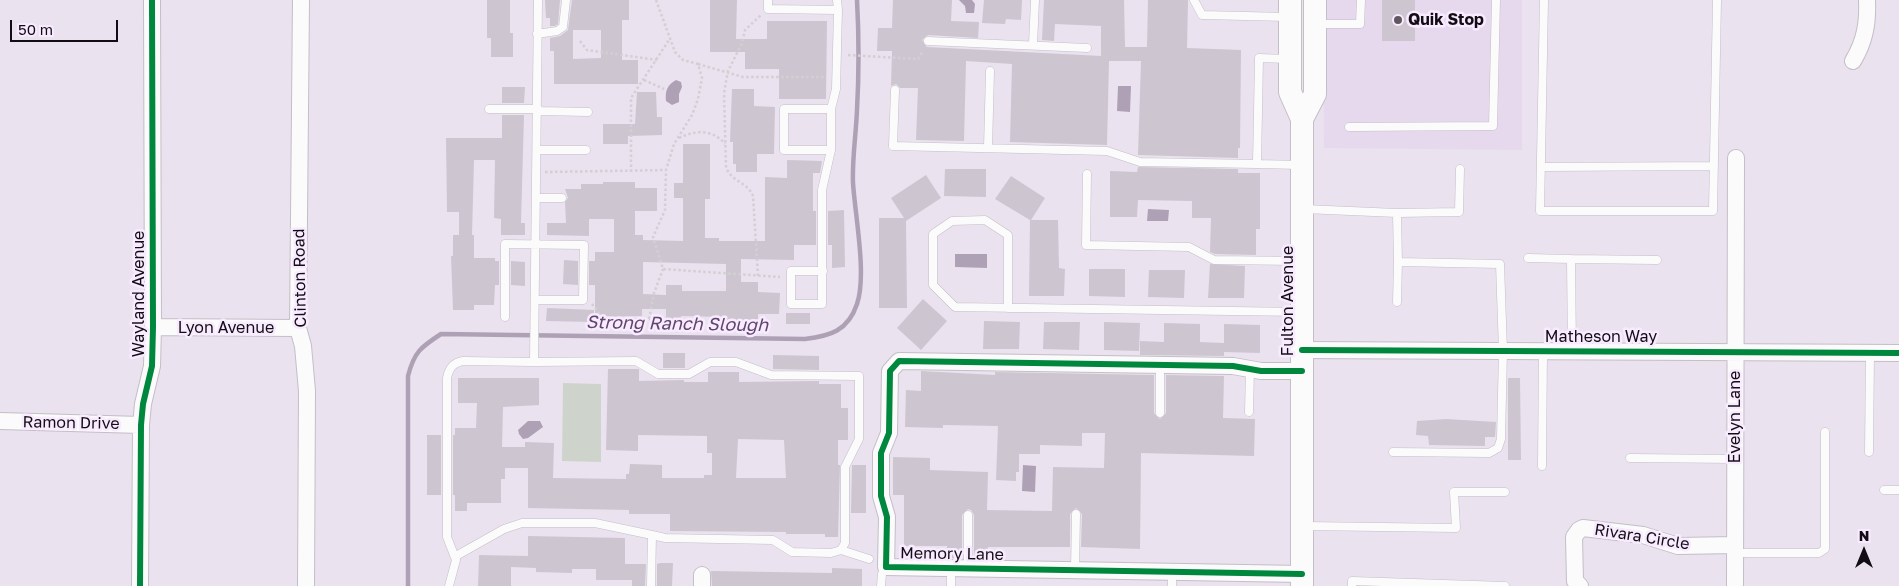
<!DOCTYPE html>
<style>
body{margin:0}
#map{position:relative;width:1899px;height:586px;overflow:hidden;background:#eae2ee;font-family:"Golos Text",sans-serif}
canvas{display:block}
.north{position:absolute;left:1839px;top:526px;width:50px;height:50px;-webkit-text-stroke:4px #f9ebff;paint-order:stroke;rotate:0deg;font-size:14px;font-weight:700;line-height:20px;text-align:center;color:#120d14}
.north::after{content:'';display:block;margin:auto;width:18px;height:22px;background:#120d14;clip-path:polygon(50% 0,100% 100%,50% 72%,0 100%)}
.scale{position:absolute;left:10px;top:20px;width:108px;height:22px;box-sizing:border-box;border:2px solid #120d14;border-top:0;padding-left:6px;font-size:15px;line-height:18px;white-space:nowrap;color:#120d14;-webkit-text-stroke:4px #f9ebff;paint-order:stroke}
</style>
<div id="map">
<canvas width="1899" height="586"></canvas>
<div class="north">N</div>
<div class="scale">50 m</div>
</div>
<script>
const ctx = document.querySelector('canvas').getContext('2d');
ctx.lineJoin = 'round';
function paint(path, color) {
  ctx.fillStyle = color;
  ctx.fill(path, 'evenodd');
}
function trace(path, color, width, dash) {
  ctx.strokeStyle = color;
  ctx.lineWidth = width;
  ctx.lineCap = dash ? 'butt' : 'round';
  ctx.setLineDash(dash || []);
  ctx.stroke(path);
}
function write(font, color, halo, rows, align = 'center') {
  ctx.font = font + ' "Golos Text",sans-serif';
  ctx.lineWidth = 5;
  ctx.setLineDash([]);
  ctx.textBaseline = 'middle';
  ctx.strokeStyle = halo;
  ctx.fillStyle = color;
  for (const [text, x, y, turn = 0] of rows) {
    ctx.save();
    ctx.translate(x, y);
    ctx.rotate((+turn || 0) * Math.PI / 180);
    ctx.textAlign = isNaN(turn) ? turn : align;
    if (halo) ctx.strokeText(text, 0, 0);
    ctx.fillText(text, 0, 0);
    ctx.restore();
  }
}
paint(new Path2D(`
 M1323,0H1522V150L1324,148Z`), '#e6d9ed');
paint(new Path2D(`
 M563,383L601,384V462L562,461Z`), '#ced4cc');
paint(new Path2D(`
 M959,0H972L975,4L974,13H966L965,6Z
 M676,80L681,82L682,87L679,94V102L672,105L666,101C665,91 667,85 676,80Z
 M1118,86H1131L1130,112L1117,111Z
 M1148,209L1169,210L1168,221H1147Z
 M955,254H987V268L955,267Z
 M528,421H540L543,427L528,438L523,439L519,434L518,430Z
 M1023,465L1036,466L1035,492L1022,491Z`), '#afa1b5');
trace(new Path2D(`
 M408,586V376C414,352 421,347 441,334L805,339C830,336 848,331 857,304C867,275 855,215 853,183C852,159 856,135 857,110C859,74 859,37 857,0`), '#afa1b5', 4.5);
paint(new Path2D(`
 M487,0H510V33H513V57H491V38H487Z
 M545,0H560L558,24L555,26H550V18H546Z
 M572,0H629V20H622V60H638V84H554V51H550V38L560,36L568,30ZM573,30H601V58L573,59Z
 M710,0H737L736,39H767V21H827L826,99H779V69H745V52H710Z
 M893,0H952L951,21L979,22L978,38L928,35L922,40L927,47L1101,56V26L1055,24L1054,41L1042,40L1044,0H1124L1125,47H1147L1148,0H1188L1187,48L1241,50L1240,148H1238V158L1138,155L1141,61H1109L1107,145L1010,142L1012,64L966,61L964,141L916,140L918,88H900L896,84L891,86L892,51H877L878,28H892Z
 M984,0H1022L1021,20L1006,19L1005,24L982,23Z
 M1382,0H1415V41H1382Z
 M502,87H525L524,103H502Z
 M732,89H754V106L775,107L774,154H757V172H736V164H733V142H730Z
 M637,92H656L657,117H662V135L628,136V144H603V124H635Z
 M502,115H524L521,223H525V235H501V219L494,218L495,160H474L472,235H474V258H495V261H499V285H495L494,305H474V310H453L451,256H453V235H459V212H447L446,138H502Z
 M683,144H710V199H705V238H719V241H765V177L787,178V160L822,161L820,173H813V211H816V245H794V260L741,259V282H758V292L780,293L779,314H758V323L724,322V317L681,316V322H666V309H642V316L595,317V285H589V261H595V252H614V219H589V236L547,235V223H566L565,202L568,198L565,189H581V184H603V182H635V188H657V211H635V235H643V240L683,241V198H674V183H683ZM643,262L726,264V291H682V285H666V295L643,294Z
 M1138,167L1238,169V173H1260V229H1256V255L1215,254L1210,252L1211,218H1192V201L1138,200L1137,217H1110V171L1137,172Z
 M945,169H986V197L944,196Z
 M926,175L941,198L906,221L907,308H879V218H904L891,198Z
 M1011,176L1045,198L1031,220H1058L1059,268L1065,269L1064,296H1029L1030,220L995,199Z
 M844,210L845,267L832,268V245H828V211Z
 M564,260L578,261V285L563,284Z
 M511,261L525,262V286L511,285Z
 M1210,264L1245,266L1244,298H1208Z
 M1089,269H1125V297L1089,296Z
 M1149,270H1185L1184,298L1148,297Z
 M923,299L947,321L921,350L897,328Z
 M547,308L594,310V322L546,321Z
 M786,313H810V324H786Z
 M984,321L1020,322L1019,349H983Z
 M1044,322H1080L1079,350L1043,349Z
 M1104,322L1140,323L1139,351L1104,350Z
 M1164,323L1200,324V342L1224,343V324L1260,325V353L1224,352V356L1140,355V341L1164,342Z
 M663,353H685V368H663Z
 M773,355L819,356V370L773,369Z
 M608,369H639V381L684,380V382H708V372H739V382L819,381V384H841V408H848V440H838V465H840L838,537H825V534H786V532L670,531V514H629V510L528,508V468H505V479H501V503H467V511H455V495H453V435H455V428H476L477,403H458V378H539V405L503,407L502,447H525V442L554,443L553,478L626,479V474H629L630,464L662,465V478H704V475H712V453H707V436L638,435V451L606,450ZM738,439L784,440L786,478H736Z
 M921,371L995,375V372L1154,375V413L1160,419L1166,413V375L1224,376L1223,418L1255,419L1254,456L1141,453L1140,549L1081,547L1082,514L1076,508L1070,514V547H988V559L974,558V515L971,510L968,509L962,515V558H947V546H904V495H893V457L930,458V470L988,472L987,510L1052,511L1053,467L1104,468L1105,433H1082V446L1040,445V454H1019V472H1016V481L996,480L998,426L943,425V428L905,427L906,390L921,391Z
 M1508,378H1520L1521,460H1508Z
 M1446,419L1496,422L1495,437H1485V446L1429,445L1428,436L1416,435L1417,421Z
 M427,435H441V495H427Z
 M852,465H866V513H851Z
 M528,536L625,538V564H646L645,586H632V580H596V569H572V573L536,572V568L511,567V586H478L479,555L528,556Z
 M660,563H673L672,586H657V564Z
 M832,568L862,569V586H712L711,571L832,573Z`), '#cdc6d1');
const lane = new Path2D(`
 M768,0V9L838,10L837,0
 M1194,0L1202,15L1288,17
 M1544,0L1540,211H1713L1717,0
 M1318,24H1360L1361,0
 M537,34L557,31L563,27L566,0
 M928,41L1087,48
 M1033,45L1035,0
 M1288,59L1259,58L1257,164L1301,165
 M895,90L893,146L1107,151L1140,162L1257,164
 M489,109H538
 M538,111L588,112
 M1349,127L1493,126L1496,0
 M988,148L990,71
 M537,150H586
 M831,150V109
 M1541,167L1714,166
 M1087,174L1086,245L1189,247L1214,260L1300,261
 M537,198H562
 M1304,209L1397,213L1398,262L1500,264L1503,351L1501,439L1498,448L1489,453L1393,452
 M1397,213L1459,212L1460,169
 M1528,258L1571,259
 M823,271H791V304H822V190L831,150H784V109H831L836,89L838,10
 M1397,302L1398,262
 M1008,308V235L985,220L952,221L933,234V285L955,307L1300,312
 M505,317V244L584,245L583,300H535
 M1572,351L1571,259L1657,260
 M534,362L636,361L658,374H689L710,362H736L771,375L859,376V439L845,467V543L841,550L831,553L792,552L773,540L665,538L652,535L651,586
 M1249,412L1250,369
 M1160,413V365
 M1869,452L1870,353
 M1630,458L1735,459
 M1542,466L1543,351
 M1884,490H1899
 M968,515V568
 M1304,526L1456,528L1454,492H1505
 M841,550L869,559
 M1735,553H1819L1825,549V432
 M456,556L504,529L522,523H595L652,535
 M1075,570L1076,514
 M1172,572V586
 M449,586L456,560L447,537V378C449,368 453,363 463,361L534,362L538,0
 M881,586L882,574L886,567
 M951,586V568
 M1352,586V581L1505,586`);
const street = new Path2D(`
 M301,0L298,328L303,346L307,391L306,586
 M1853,61C1865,41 1868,23 1867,0
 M153,327L298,328
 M1302,350L1899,353
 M1302,371H1261L1233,366L899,361L890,371L889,433L881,453V496L887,517L886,567L1302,574
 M0,421L141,425
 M702,575V586
 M140,586L141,425L143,404L152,366L153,327L152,0
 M1580,586L1575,581L1574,537L1579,530L1583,528L1643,535L1678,546L1735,545
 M1735,586L1736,158`);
const secondary = new Path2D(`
 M1290,0V92L1302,119V586
 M1302,119L1315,94V0`);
trace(lane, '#c4bec7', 9);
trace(street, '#c4bec7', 18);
trace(secondary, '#c4bec7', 24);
trace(new Path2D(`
 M656,0L675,52L683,60L698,64L702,78L698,99L692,115L674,144L666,170L665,210L653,237L663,269L780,277
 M580,41L587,50L657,60
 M848,55L918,59L923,51
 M698,64L743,77H825
 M644,80L664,89
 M679,138C695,130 713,129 725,144
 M545,172L666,170
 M631,172V98L669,40
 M758,276L753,196C748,182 729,181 726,166L724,93L728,71L742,43L745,30L761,15
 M592,304L604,320L649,319L654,293L663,269`), '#d2d0d3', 2.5, [2.5, 2.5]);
trace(lane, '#fcfbfc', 8);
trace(street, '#fcfbfc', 16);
trace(secondary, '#fcfbfc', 22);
trace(new Path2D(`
 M1302,350L1899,353
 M1302,371H1261L1233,366L899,361L890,371L889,433L881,453V496L887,517L886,567L1302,574
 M140,586L141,425L143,404L152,366L153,327L152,0`), '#00873e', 6);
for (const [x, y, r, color] of [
 [1398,20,5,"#5e5860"]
]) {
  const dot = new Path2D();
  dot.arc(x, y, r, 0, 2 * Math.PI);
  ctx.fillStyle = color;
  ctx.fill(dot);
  trace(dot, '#f9ebff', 2);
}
write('bold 16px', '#120d14', '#f9ebff', [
 ["Quik Stop",1408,20]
], 'left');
write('16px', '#120d14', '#f9ebff', [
 ["Clinton Road",300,278,-91],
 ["Wayland Avenue",139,294,-90],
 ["Fulton Avenue",1288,301,-90],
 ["Lyon Avenue",226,328],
 ["Matheson Way",1601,337],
 ["Evelyn Lane",1735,417,-90],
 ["Ramon Drive",71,423,1],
 ["Rivara Circle",1642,537,9],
 ["Memory Lane",952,554,1]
]);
write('italic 18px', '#60456c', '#f9ebff', [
 ["Strong Ranch Slough",677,324,1]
]);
</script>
